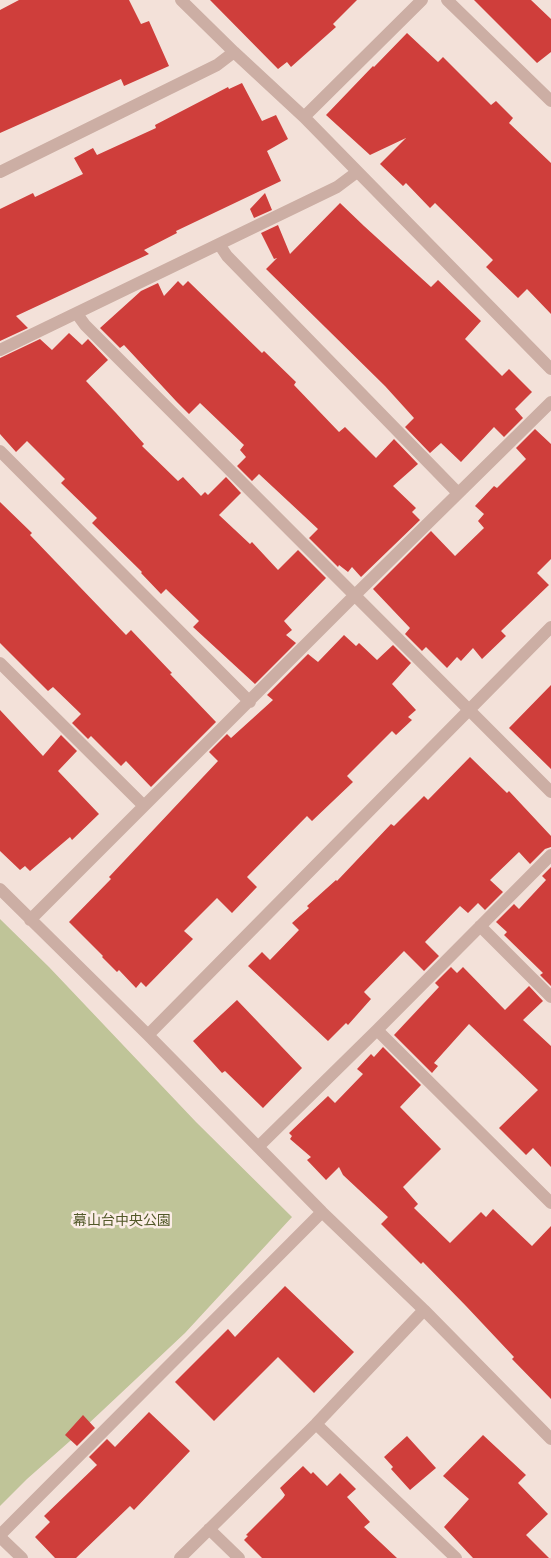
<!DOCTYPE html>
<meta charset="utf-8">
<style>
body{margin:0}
canvas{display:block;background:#f3e1d9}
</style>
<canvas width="551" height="1558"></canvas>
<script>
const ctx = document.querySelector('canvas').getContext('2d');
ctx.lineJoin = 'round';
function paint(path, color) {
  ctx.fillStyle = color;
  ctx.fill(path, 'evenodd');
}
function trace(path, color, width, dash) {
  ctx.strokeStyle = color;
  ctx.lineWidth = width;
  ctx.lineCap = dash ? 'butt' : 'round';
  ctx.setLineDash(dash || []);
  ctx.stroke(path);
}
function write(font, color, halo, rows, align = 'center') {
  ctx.font = font + ' Roboto,"Noto Sans JP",sans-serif';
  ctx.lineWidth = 5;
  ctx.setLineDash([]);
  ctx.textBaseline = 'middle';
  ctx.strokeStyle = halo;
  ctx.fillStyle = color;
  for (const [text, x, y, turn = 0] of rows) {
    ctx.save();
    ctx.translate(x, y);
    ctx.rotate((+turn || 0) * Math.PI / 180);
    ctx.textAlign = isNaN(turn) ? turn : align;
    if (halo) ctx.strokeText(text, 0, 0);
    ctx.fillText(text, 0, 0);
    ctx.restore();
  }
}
paint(new Path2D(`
 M0,919L49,967L196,1122L292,1217L185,1333L70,1441L27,1479L0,1506Z`), '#bfc498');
paint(new Path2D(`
 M19,0H129L141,24L149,21L169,66L124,86L121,79L0,133V10Z
 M210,0H357L333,24L336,27L291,67L287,62L278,69Z
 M474,0H531L551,19V52L537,63Z
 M407,33L438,62L443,57L491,105L496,101L513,118L509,123L551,163V314L527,289L518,298L486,267L493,260L435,203L430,208L406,183L403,186L380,164L406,138L370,155L326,115L373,66L374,67Z
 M242,83L262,121L276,115L288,139L267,151L281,181L176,231L177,233L144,250L149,254L16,316L28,328L0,341V209L33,193L35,197L83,174L74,158L93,148L97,155L156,128L155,125L228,87L229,89Z
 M265,193L272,210L254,218L250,209Z
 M340,203L364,226L431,287L438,280L481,321L465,339L502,376L509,369L532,392L515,409L523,418L504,437L494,427L461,462L441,443L430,453L405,427L414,418L385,386L266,269L277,258L274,259L261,233L278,225L290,254Z
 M178,281L183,286L188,281L262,353L264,351L296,382L294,385L339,432L345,427L376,458L394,439L418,464L393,486L416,508L412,512L420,520L361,577L352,567L348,572L339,565L338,567L309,538L318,529L259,474L252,481L237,466L246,457L240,450L244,445L200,403L189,414L176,401L124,345L120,348L100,328L141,291L158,283L164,296Z
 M69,333L82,345L88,339L108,360L86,381L116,413L144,444L142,446L178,481L183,477L201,496L205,492L208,495L226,477L241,493L219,515L250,544L252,542L278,570L298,550L326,578L284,621L292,630L286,635L296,643L255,684L193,627L199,621L166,589L161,594L141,573L142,572L92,523L97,518L61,483L65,479L27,441L16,452L0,434V358L40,339L52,350Z
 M535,429L551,444V559L537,573L549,585L501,631L506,636L482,659L473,648L461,661L457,657L447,668L426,647L422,651L405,634L410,628L373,589L431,531L455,556L484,528L478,521L484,514L475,506L494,486L497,488L526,459L516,448Z
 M0,502L32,533L30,535L126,635L131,630L172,673L170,674L216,722L151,787L126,761L121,766L91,736L88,739L72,723L81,714L53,687L48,691L0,643Z
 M344,635L356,646L359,643L377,660L393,645L411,663L392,684L416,710L408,717L412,720L396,735L392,731L347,776L353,782L312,821L307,816L247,877L257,887L232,913L217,898L184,931L193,939L146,987L141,982L136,988L119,970L117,972L102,957L103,956L69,922L111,879L109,877L218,761L209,752L227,734L231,738L273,700L267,695L308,654L318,662Z
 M551,685V769L509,728Z
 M0,710L43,756L61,735L77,751L58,771L99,814L72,840L70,837L30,871L25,866L20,870L0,851Z
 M470,757L507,793L509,791L551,836V847L545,849L530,864L519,852L490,880L503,892L485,910L478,903L468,913L460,906L425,942L439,956L424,971L404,951L364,992L371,999L348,1025L346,1023L328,1041L248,966L262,952L270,960L299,930L292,923L309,908L307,906L336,880L337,881L391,824L394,826L424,796L428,800Z
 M551,867V986L540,975L543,973L504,935L507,932L496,922L514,904L519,909L546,880L542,876Z
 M451,967L457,973L463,967L505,1010L529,986L543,1001L523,1020L551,1046V1167L533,1148L526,1155L499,1128L538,1090L469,1024L434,1063L438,1066L432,1073L394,1035L439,987L435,983Z
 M237,1000L302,1068L263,1108L225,1071L222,1073L193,1041Z
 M383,1047L421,1085L400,1107L441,1149L403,1187L418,1204L414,1208L450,1243L481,1212L486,1217L493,1209L532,1246L551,1226V1399L512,1359L514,1357L466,1306L423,1262L421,1264L381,1224L388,1217L343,1175L339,1167L326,1180L307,1160L311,1157L290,1139L292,1136L289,1133L328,1096L335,1103L363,1074L357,1069L371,1054L374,1057Z
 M285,1286L354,1352L314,1393L278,1357L214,1421L175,1382L228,1329L235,1337Z
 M149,1412L190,1451L134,1510L130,1506L76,1558H55L35,1537L50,1522L44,1516L97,1465L89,1457L107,1439L115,1447Z
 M83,1415L95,1428L77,1446L65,1435Z
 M483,1435L526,1475L518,1483L548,1514L526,1535L549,1558H473L444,1527L469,1499L443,1476Z
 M407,1436L436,1468L410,1490L391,1469L393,1467L384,1457Z
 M303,1466L311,1474L313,1472L327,1486L340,1473L356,1489L347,1497L370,1522L364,1527L397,1558H262L244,1540L248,1536L246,1535L283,1498L285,1495L280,1488Z`), '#cf3e3b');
trace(new Path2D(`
 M181,0L234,52L304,117L551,369
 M447,0L551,101
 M304,117L422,0
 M0,172L217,65L234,52
 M219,244L227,256L458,493
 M77,314L85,325L551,792
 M0,350L337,187L357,172
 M0,451L250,702
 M0,663L144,806
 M0,889L148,1035L322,1212L424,1310L551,1439
 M30,920L354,596L551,402
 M480,926L551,997
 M377,1030L551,1203
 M148,1035L551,627
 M258,1147L377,1030L551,855
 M316,1424L456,1558
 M209,1529L239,1558
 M0,1535L322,1212
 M0,1537L22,1558
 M180,1558L316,1424L424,1310`), '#ccaea4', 12);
write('14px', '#515828', '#fbede6', [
 ["幕山台中央公園",122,1221]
]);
</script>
